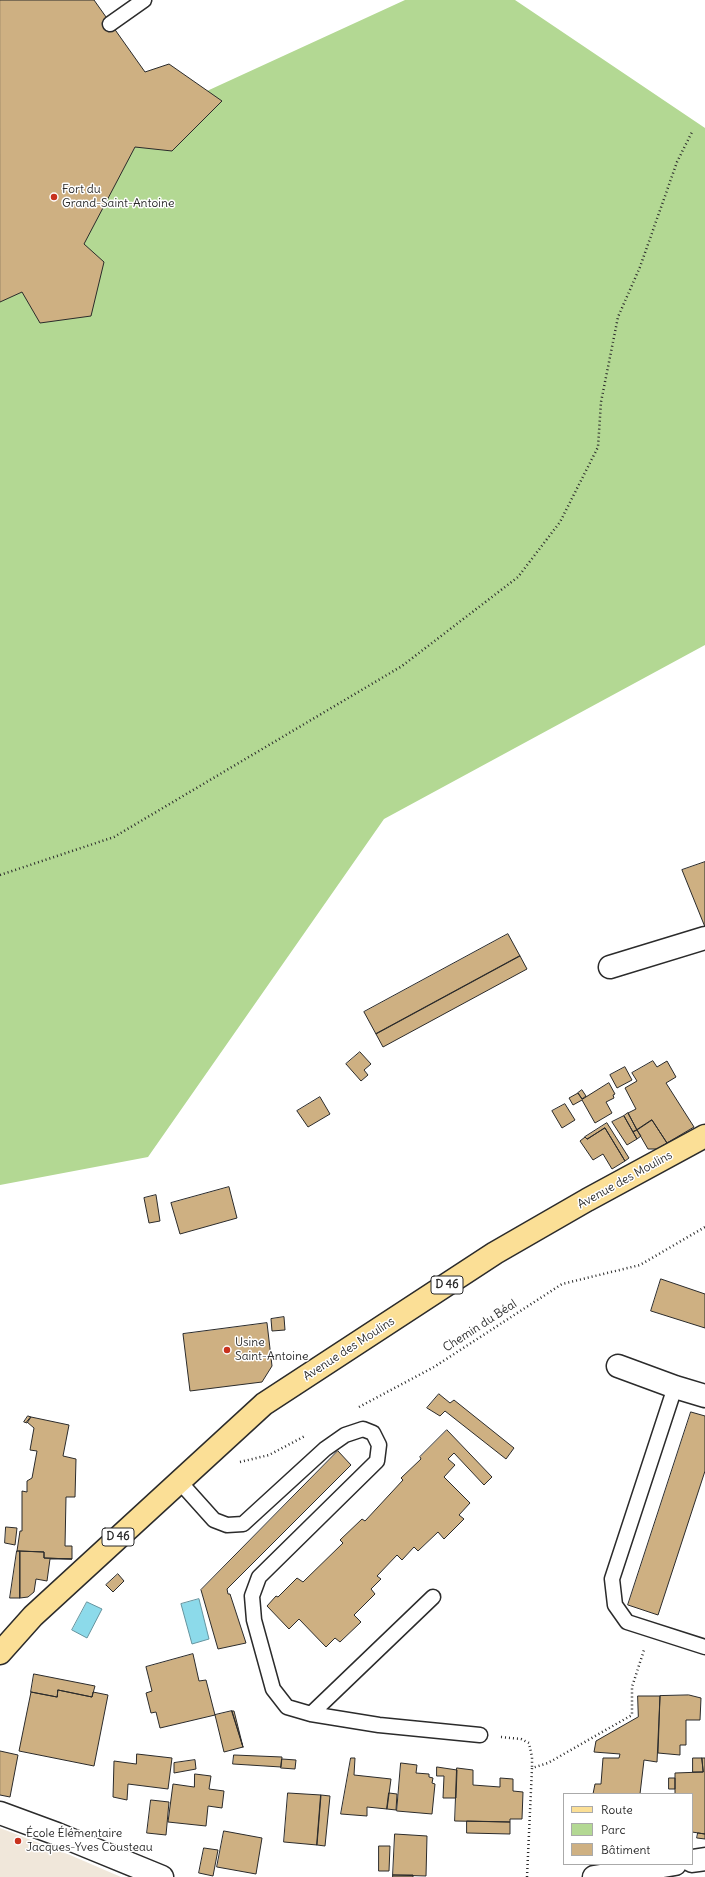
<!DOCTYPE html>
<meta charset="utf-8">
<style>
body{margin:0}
#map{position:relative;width:705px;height:1877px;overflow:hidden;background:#fff;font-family:Delius,sans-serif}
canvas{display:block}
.legend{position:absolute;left:563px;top:1793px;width:130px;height:72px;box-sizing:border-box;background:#fff;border:1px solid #aaa;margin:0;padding:5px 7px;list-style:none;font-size:12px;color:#2b2b2b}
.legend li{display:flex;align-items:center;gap:8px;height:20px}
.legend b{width:20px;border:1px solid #aaa}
</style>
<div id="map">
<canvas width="705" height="1877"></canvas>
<ul class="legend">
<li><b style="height:5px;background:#fbdf96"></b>Route</li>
<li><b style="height:11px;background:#b3d893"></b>Parc</li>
<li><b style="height:11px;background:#ceb082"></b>Bâtiment</li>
</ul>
</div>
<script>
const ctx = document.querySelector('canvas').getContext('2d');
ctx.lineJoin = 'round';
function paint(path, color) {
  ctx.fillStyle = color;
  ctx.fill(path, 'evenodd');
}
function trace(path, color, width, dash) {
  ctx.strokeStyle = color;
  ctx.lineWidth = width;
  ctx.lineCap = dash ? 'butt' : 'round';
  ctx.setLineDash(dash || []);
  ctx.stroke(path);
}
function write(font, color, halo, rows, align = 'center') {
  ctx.font = font + ' Delius,sans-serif';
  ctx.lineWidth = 3;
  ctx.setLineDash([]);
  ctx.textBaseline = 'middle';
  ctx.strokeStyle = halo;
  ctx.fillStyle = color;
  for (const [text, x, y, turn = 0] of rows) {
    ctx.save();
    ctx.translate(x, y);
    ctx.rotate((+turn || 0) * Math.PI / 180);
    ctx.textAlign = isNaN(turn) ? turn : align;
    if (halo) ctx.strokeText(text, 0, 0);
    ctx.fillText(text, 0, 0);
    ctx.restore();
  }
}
paint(new Path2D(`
 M0,1828L70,1855L121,1877H0Z`), '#f0e7da');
paint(new Path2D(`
 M405,0H515L705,128V645L384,819L148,1157L0,1185V162L48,164Z`), '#b3d893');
const water = new Path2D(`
 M199,1599L209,1639L192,1644L181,1604Z
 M87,1602L102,1609L87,1638L72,1630Z`);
paint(water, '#8cdaea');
trace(water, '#65949e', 1);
const building = new Path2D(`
 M0,0H94L145,72L169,64L222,101L172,151L135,147L84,244L104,262L91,316L40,323L22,292L0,302Z
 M705,862V927L682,870Z
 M508,934L520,956L376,1034L364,1012Z
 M520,956L527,969L383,1047L376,1034Z
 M360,1052L371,1064L364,1070L368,1075L361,1081L346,1064Z
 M653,1061L657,1067L667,1061L676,1077L666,1083L694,1127L667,1143L652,1120L637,1130L628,1113L636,1109L625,1088L637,1081L632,1073Z
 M625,1067L632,1080L617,1088L610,1075Z
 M609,1083L615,1094L613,1095L614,1098L606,1102L612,1113L595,1123L582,1100L573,1105L569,1098L578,1093L582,1099Z
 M582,1090L586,1096L582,1099L578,1093Z
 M320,1097L330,1114L308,1127L297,1111Z
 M565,1104L575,1120L562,1128L552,1111Z
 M628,1113L637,1130L633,1132L624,1116Z
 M624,1116L637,1139L627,1145L612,1122Z
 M652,1120L667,1143L657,1149H648L637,1130Z
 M607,1123L629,1158L625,1161L605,1128L587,1139L585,1137Z
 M605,1128L625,1161L612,1169L603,1154L593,1160L580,1141L585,1137L587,1139Z
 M637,1130L641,1136L637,1139L633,1132Z
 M229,1187L237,1218L180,1234L171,1203Z
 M156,1195L160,1221L149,1223L144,1198Z
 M661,1279L705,1294V1328L651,1311Z
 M284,1317L285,1330L272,1331L271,1319Z
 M267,1323L272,1366L262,1382L190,1391L183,1334Z
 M439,1394L450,1403L454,1400L514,1448L506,1459L445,1411L440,1416L427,1408Z
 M691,1412L705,1416V1471L658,1615L628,1605Z
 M28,1416L31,1417L27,1423L24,1422Z
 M31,1417L69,1425L63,1456L76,1459L75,1497H66L65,1546H72V1559L44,1558V1552L17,1551L20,1531H22V1491L27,1492V1481L32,1478L37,1451L30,1450L34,1428L27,1422Z
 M447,1430L492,1477L484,1485L454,1453L448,1459L455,1465L444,1477L470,1503L459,1515L464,1519L444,1539L438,1532L418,1551L414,1547L402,1560L397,1555L377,1576L381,1579L371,1589L375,1594L354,1615L361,1622L340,1642L335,1638L326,1647L299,1619L289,1629L267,1606L276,1596L278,1597L297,1578L303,1582L343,1543L340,1540L362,1519L365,1521L403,1480L401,1478L421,1459L420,1457Z
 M338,1451L351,1465L227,1589L228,1594H230L246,1643L218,1649L201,1590Z
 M6,1527L17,1528L15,1545L5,1543Z
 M17,1551H20V1598H10Z
 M20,1551L44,1552V1558L72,1559H50L47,1581L36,1579L34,1592L28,1597L20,1598Z
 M118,1574L124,1581L113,1592L106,1585Z
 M193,1654L199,1681L206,1680L215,1715L160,1728L156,1712L151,1713L146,1693L152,1691L146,1667Z
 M34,1674L95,1686L92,1697L58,1690L57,1697L31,1692Z
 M58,1690L92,1697L93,1692L108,1695L94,1766L19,1751L31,1692L57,1697Z
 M689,1695L701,1698L700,1720H686V1745H680V1755L658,1753L660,1696Z
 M638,1696H660L657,1762L644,1760L640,1794H593L595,1784H601L603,1758H619L620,1754L594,1752L596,1741L638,1717Z
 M232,1711H234L243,1747Z
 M232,1711L243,1747L224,1752L215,1715Z
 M0,1751L18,1755L10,1797L0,1795Z
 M137,1754L172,1758L168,1789L128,1784L127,1800L113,1797L114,1761L136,1764Z
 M234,1755L282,1757L281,1767L233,1764Z
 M351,1758H355L354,1775L391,1779L387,1809L367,1807V1816L341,1814Z
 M693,1758H702L703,1772H693Z
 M702,1758H705V1834L692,1832V1794H675V1773L703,1772Z
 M282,1759L296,1760L295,1769L281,1768Z
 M195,1760L196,1769L174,1773V1763Z
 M401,1763L417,1765L416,1773L429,1774V1777L433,1778L432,1783L435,1784L432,1814L397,1811Z
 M437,1767L457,1770L456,1798H443L444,1776H437Z
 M457,1768L473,1770V1785L500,1787V1778L513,1779V1791L523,1792L522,1819H510V1822L455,1821Z
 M195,1774L211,1776L209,1789L224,1791L222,1808L208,1806L206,1826L168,1822L173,1784L194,1787Z
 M669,1778H675V1789H669Z
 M288,1793L321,1795L317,1845L284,1842Z
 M389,1793L397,1794L396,1810L387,1809Z
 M321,1795L330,1796L325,1846L317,1845Z
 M151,1800L169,1802L166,1835L147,1833Z
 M467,1821L510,1822V1834L467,1833Z
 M224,1831L262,1838L256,1874L217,1867Z
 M698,1833L705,1834V1839L697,1838Z
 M395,1834L427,1836L426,1876L393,1875Z
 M379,1846H390L389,1871H379Z
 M204,1848L218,1850L213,1876L199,1873Z
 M393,1875H413V1877H393Z`);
paint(building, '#ceb082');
trace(building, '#2b2b2b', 1);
const service = new Path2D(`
 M110,24L144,0
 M675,1387L612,1579L615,1605L627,1622L705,1647
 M179,1481L214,1520L227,1525L243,1524L325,1449L345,1435L363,1429L373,1433L379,1445L377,1461L259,1577L252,1596L254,1620L273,1689L287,1707L311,1714L379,1725L480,1735
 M311,1714L433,1597`);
const minor = new Path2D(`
 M610,967L705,938
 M618,1366L675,1387L705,1396`);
const secondary = new Path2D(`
 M0,1813L57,1834L162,1877
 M692,1861L705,1859
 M594,1877L675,1864`);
const primary = new Path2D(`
 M0,1653L33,1616L264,1404L495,1253L587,1200L705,1136`);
trace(service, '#2b2b2b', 17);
trace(minor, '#2b2b2b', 25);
trace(secondary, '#2b2b2b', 25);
trace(primary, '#2b2b2b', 25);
trace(new Path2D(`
 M0,875L114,837L402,666L518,577L560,522L598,447L601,402L618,317L640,267L677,162L692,132
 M359,1407L434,1367L562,1284L640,1265L705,1227
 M240,1462L269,1455L305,1436
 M501,1737L521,1739L529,1743L532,1757V1768
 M527,1877L532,1768L548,1763L632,1715V1687L644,1650`), '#2b2b2b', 2.5, [1, 3]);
trace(service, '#fff', 14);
trace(minor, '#fff', 22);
trace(secondary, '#fff', 22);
trace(primary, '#fbdf96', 22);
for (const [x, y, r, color] of [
 [54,197,4,"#c8321e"],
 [227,1350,4,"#c8321e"],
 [18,1841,4,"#c8321e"]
]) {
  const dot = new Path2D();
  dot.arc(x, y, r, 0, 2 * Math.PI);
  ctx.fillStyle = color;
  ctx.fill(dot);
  trace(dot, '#fff', 1.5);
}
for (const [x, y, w] of [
 [447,1285,32],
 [118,1537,32]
]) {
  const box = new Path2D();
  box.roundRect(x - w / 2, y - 9, w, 18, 3);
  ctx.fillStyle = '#fff';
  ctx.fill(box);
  trace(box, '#2b2b2b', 1);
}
write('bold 11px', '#2b2b2b', null, [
 ["D 46",447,1285],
 ["D 46",118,1537]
]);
write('12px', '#2b2b2b', '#fff', [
 ["Fort du",62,190],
 ["Grand-Saint-Antoine",62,204],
 ["Usine",235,1343],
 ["Saint-Antoine",235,1357],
 ["École Élémentaire",26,1834],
 ["Jacques-Yves Cousteau",26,1848]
], 'left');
write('12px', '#2b2b2b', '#fff', [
 ["Avenue des Moulins",625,1180,-29],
 ["Chemin du Béal",480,1326,-33],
 ["Avenue des Moulins",349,1349,-33]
]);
</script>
